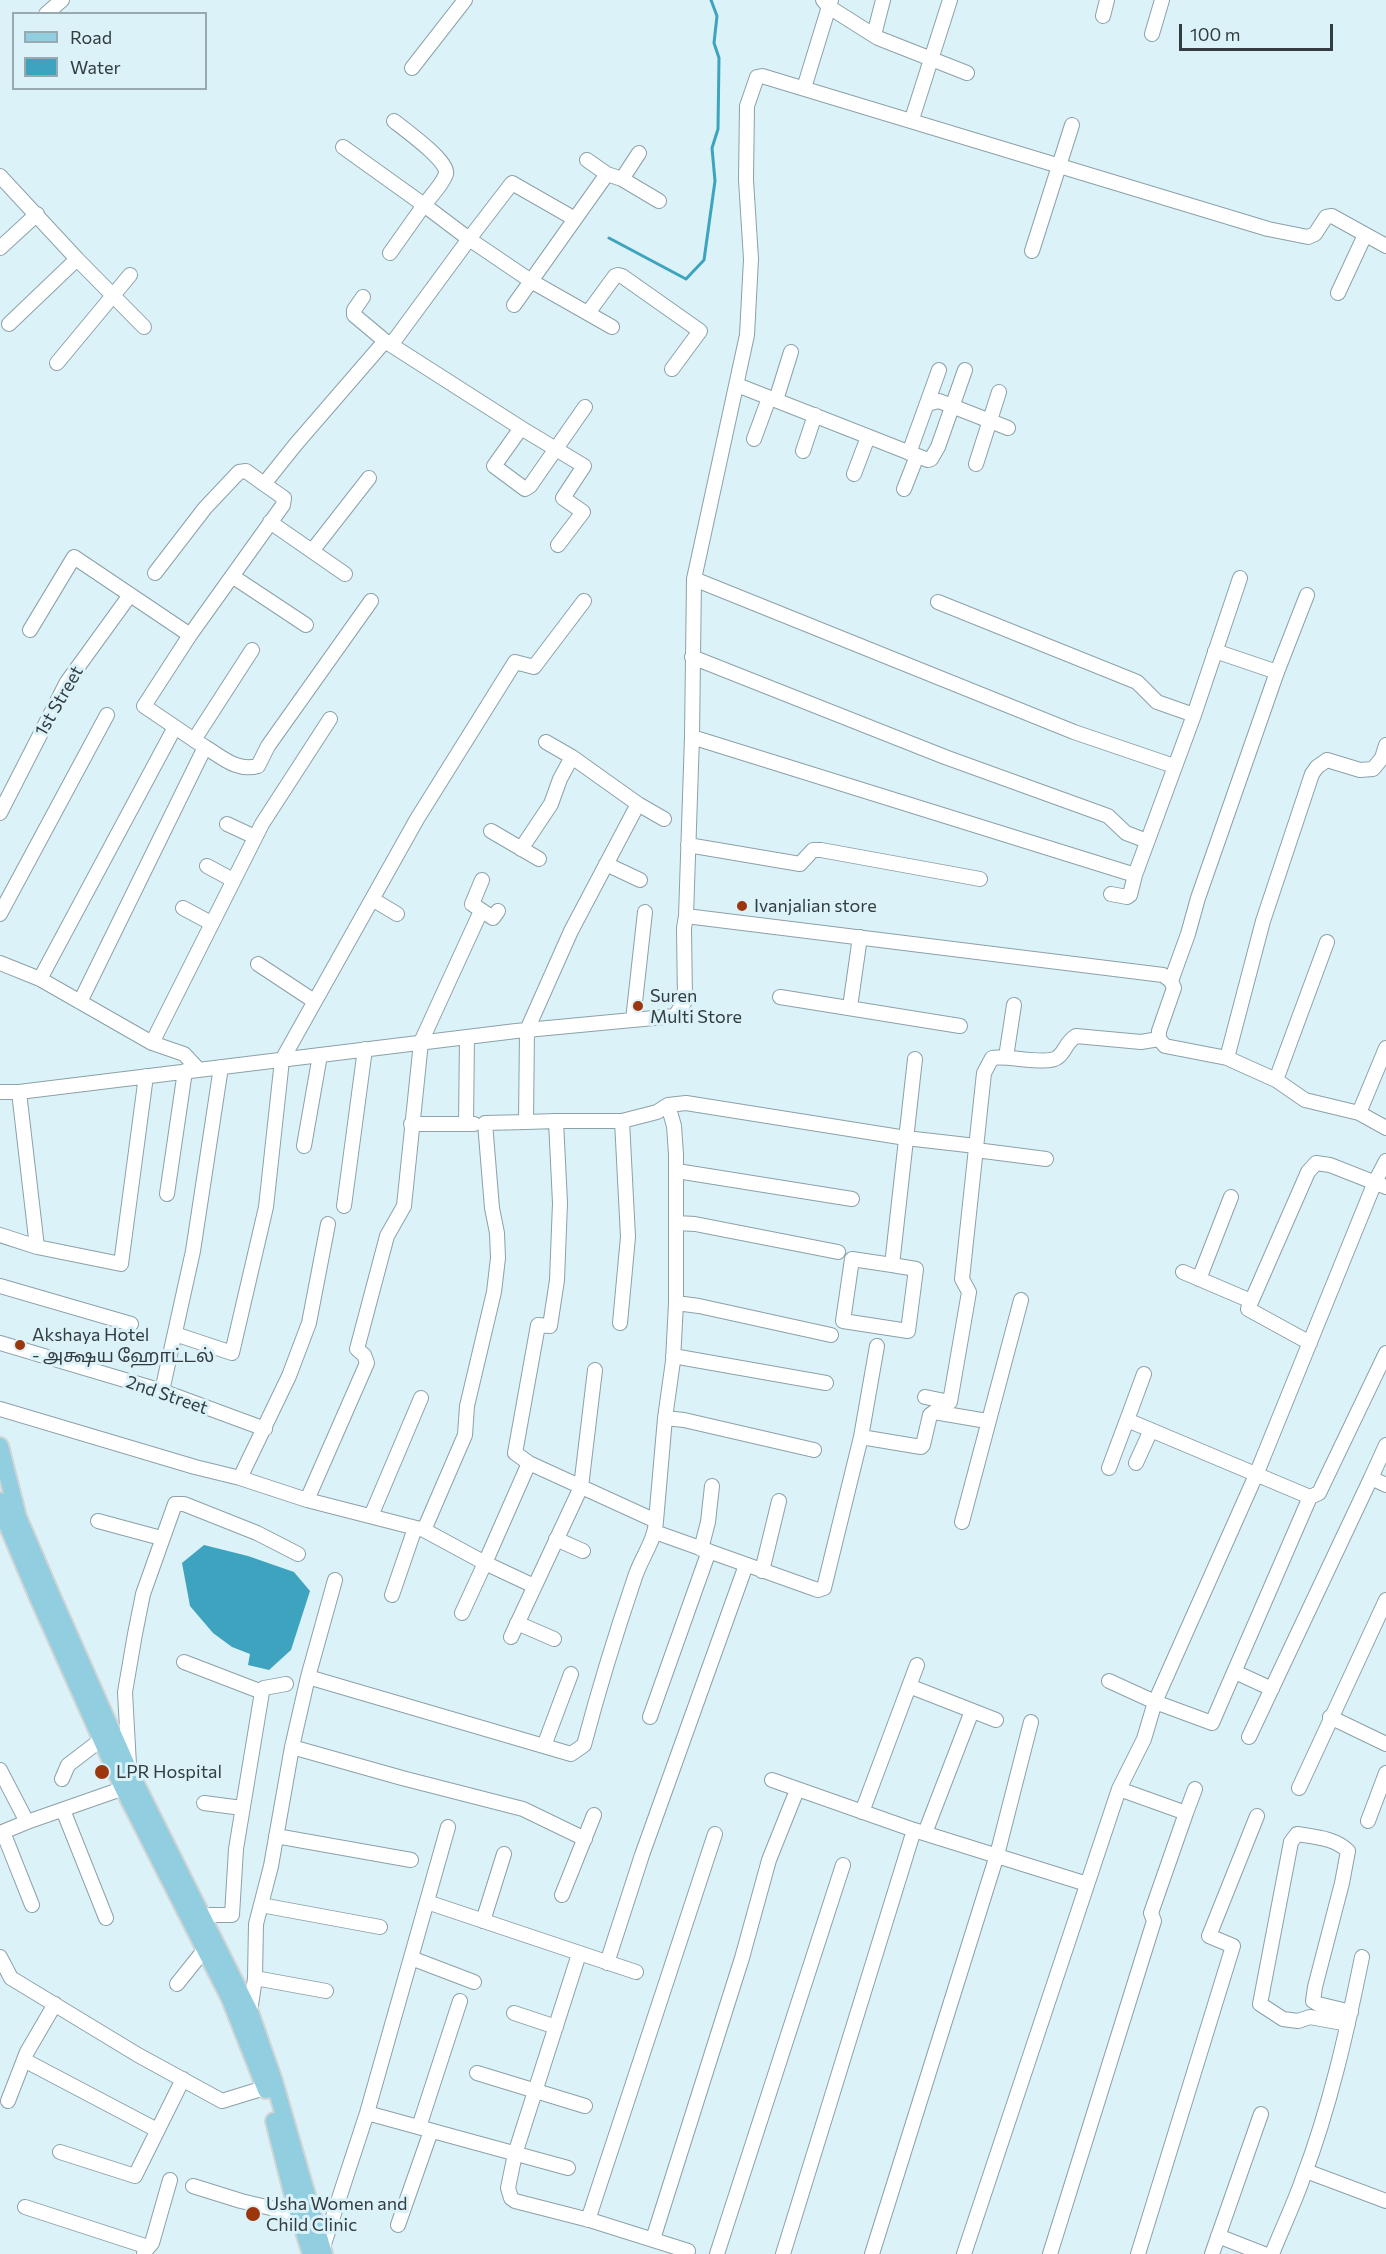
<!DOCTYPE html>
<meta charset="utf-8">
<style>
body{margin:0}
#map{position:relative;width:1386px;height:2254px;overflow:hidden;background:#dbf2f9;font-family:Commissioner,sans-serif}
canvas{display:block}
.legend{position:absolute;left:12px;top:12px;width:195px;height:78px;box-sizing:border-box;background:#dbf2f9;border:2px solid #98a9af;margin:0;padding:8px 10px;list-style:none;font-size:18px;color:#333c3f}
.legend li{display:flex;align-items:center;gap:12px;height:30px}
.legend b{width:30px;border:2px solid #98a9af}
.scale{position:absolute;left:1179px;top:24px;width:154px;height:27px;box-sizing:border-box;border:3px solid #333c3f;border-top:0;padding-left:8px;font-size:18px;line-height:21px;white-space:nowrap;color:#333c3f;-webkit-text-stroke:4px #dbf2f9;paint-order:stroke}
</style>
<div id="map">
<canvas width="1386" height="2254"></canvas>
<ul class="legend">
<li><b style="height:8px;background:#91cedf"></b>Road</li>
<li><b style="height:16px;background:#3ea3be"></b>Water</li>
</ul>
<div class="scale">100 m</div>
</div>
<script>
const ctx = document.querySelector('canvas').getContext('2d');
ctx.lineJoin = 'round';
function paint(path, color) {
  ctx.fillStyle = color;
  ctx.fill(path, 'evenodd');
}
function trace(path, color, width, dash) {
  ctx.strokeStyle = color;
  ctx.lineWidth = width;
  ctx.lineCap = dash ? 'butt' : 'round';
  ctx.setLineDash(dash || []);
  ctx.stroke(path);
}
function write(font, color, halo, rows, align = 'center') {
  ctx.font = font + ' Commissioner,"Noto Sans Tamil",sans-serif';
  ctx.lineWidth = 6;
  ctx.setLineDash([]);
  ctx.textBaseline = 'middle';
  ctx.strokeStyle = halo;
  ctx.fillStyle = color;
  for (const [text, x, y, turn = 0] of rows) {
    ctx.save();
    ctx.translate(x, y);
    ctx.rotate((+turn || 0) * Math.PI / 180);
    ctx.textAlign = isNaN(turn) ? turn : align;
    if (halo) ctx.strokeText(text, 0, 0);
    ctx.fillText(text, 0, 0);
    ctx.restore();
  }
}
paint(new Path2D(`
 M204,1545L248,1556L294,1572L310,1591L291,1650L269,1670L248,1665L250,1654L232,1647L213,1633L190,1606L182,1563Z`), '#3ea3be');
trace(new Path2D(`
 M609,238L686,279L704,260L715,181L712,148L718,129L719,58L714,43L717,16L711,0`), '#3ea3be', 3);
const minor = new Path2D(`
 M823,0L829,7L878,38L967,73
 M46,14L62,0
 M1103,16L1107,0
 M1152,34L1162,0
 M874,35L883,0
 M412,68L465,0
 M804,88L831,0
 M912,119L950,0
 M343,147L424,205C431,196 442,185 446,174C450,162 404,129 394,121
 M587,160L607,174
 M0,176L77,259L144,327
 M622,179L639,153
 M0,248L37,214
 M1032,251L1072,125
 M390,253L424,205L469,239L512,183L575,219L607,174L622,179L659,201
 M1338,293L1365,235
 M363,297L354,310V315L385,341L521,428L494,466L525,489L530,486L585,407
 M514,305L575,219
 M588,313L615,276L618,275L622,276L700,331L672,369
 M9,324L77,259
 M391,345L469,239L531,281L612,327
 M57,363L130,275
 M737,385L928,460L931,459L938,447L965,370
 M776,400L791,352
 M927,404L939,401L1008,428
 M521,428L584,466L563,498L583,512L558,545
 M754,439L769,398
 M803,451L815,415
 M909,453L939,370
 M976,464L999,392
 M854,474L868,437
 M904,489L917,456
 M270,522L345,574
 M312,551L369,478
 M155,573L205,508L239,472L246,471L264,484
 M232,576L306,625
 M694,579L747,335L751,259L746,180L747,106L757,77L762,76L1268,229L1308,237L1315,234L1326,217L1332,216L1386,246
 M938,602L1137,682L1157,702L1194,715
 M30,630L74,557L190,635
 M1215,651L1277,672
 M692,657L945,757L1108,816L1126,833L1147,841
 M175,727L144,706L190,635L283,505L284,498L264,484L296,444L385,341
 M692,737L1135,875
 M546,742L572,757
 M205,747C222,757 237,772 258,766L268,746L371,601
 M0,813L67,682L130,595
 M227,824L255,837
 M491,831L539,859
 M688,845L800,864L813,850H821L980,879
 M521,849L551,804L560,779L572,757L638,804
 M606,864L640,880
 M207,866L233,880
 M482,880L472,904L493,918L498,911
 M1111,894L1127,897L1130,895L1135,875L1194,715L1240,578
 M372,899L397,914
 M183,908L211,923
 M0,914L107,715
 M686,916L692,737L694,579L1074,732L1174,766
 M0,963L40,979L152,1043L184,1054L198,1069
 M258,964L314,1001
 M40,979L175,727L194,740L252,650
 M1171,981L1188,934L1198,898L1277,672L1307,595
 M780,997L960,1026
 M80,1002L205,747L194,740
 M850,1007L860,937
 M633,1020L645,912
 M152,1043L262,824L330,719
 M1006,1057L1014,1005
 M1227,1058L1263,921L1312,774L1317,767L1327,760L1360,770L1373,769L1382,758L1386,745
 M1276,1080L1327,942
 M0,1092H19L516,1031L675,1016L685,1001L684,928L686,916L1163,975L1171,981L1174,988L1159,1031V1039L1165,1046L1227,1058L1276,1080L1305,1100L1359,1113L1386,1128
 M19,1092L37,1247
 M1359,1113L1386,1048
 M556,1121H622L628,1237L620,1323
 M622,1121L657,1112L668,1105L686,1103L906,1138L976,1146
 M411,1124H474
 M466,1124L467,1037
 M304,1146L320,1055
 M976,1150L1046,1159
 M677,1171L852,1199
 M167,1194L185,1071
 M344,1206L365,1049
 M677,1223L695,1224L838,1252
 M0,1235L37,1247L121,1264L146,1076
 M892,1265L916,1269L908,1331L843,1321L852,1259L892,1265L915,1059
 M1183,1272L1251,1301
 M1199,1279L1231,1197
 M0,1286L131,1324
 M676,1303L699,1306L831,1335
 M175,1334L232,1353L266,1207L282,1060L417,819L515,662L534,667L584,601
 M0,1343L162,1391L265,1429
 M1310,1343L1248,1309L1308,1172L1316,1163L1330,1165L1386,1187
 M673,1356L826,1383
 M162,1391L193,1251L221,1067
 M925,1397L950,1402L969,1292L962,1279L984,1073L992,1058C1008,1055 1048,1066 1058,1057C1066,1051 1065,1043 1076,1036L1141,1042L1159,1039
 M0,1409L195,1467L240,1478L307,1500L424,1530L485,1563L529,1463
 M665,1418L684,1420L814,1450
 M1127,1420L1144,1374
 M861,1437L921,1447L923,1445L930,1415L934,1412L987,1421
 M1136,1463L1151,1430
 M1109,1468L1127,1420L1310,1497L1319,1493L1386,1353
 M240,1478L289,1376L309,1323L328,1224
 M1371,1478L1386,1445
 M307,1500L367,1363L364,1355L357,1349L387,1236L404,1206L421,1042L481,911
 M371,1516L421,1398
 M98,1521L161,1538
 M656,1521L665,1418L673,1361L676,1303V1154L674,1126L668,1105
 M962,1522L1021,1300
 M424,1530L465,1435L467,1406L494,1292L498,1258L497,1233L492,1208L485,1123L526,1122
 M655,1532L812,1588L818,1590L824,1588L861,1437L877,1346
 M556,1539L583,1551
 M701,1549L708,1522L712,1486
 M762,1571L779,1501
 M392,1595L415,1528
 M462,1613L485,1563L534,1586
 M517,1623L554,1639
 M511,1637L581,1487L595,1370
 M184,1662L262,1692
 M1235,1672L1272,1689
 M308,1677L335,1580
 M1109,1681L1155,1702L1212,1723L1310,1497
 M909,1686L996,1720
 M650,1717L709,1551
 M1330,1717L1386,1744
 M1249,1737L1371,1478L1386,1485
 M544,1746L571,1674
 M292,1747L402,1778L523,1809L585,1839
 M129,1765L125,1692L135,1634L143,1594L175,1504H184L257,1533L298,1554
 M0,1770L27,1822
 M62,1779L68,1765L102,1739
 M772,1780L914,1830
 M1299,1788L1386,1600
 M204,1803L242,1808
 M63,1810L106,1918
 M862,1812L917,1665
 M1186,1813L1195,1789
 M1368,1821L1386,1773
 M3,1832L32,1905
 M0,1833L27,1822L130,1786
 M925,1833L972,1711
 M276,1836L411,1860
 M562,1895L594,1815
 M427,1902L636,1972
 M261,1905L380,1927
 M202,1915H232L236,1849L262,1692L264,1688L286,1684
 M483,1921L504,1854
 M579,1954L515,2154L508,2188L511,2198L515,2201L593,2221L688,2251
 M0,1957L11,1978L138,2055L222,2101L274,2085
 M411,1958L474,1982
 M607,1963L642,1855L746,1565
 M255,1978L326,1991
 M177,1984L205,1949
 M250,2012L255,1978L256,1924L271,1866L292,1747L308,1677L571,1754L584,1745C599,1688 616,1633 635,1577C641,1558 655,1541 656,1521L529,1463L515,1453L538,1325L550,1326L557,1280L560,1203L556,1121L526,1122L527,1030L571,931L638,804L664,819
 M514,2013L556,2027
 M1348,2024L1310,2017L1298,2021L1283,2019L1260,2004L1291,1842L1297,1834C1315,1837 1335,1838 1348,1851L1342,1883L1315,1987L1313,2001L1318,2004L1351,2012
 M24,2060L157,2130
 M477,2073L585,2106
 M8,2101L27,2052L55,2004
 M367,2113L568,2168
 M419,2127L460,2001
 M60,2152L135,2176L183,2079
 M1306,2171L1386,2201
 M193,2186L241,2201L300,2215H307
 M25,2207L145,2246L144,2254
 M588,2220L715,1834
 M398,2225L431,2131
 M1218,2236L1264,2254
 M653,2239L742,1958L769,1860L797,1790
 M146,2250L152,2243L170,2180
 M317,2250L323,2248L325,2241L367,2113L448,1827
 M717,2254L843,1865
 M783,2254L914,1830L1087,1884
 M872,2254L997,1855L1031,1722
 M964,2254L1119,1789L1144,1739L1155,1702L1256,1475L1375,1182L1386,1161
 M1050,2254L1154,1921L1151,1913L1186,1813L1119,1789
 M1138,2254L1233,1946L1209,1936L1257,1816
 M1212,2254L1261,2114
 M1272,2254C1282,2229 1294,2204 1303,2178C1330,2107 1347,2031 1362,1957`);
const major = new Path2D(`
 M0,1446L18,1517L51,1594L129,1770L250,2012L274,2081L324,2254
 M0,1501L6,1522L39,1600L123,1788L230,1999L266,2090
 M274,2121L294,2200L311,2254`);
trace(minor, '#8ca1a8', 16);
trace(major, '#d2d4d5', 20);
trace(minor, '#fff', 14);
trace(major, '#91cedf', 16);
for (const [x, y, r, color] of [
 [742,906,6,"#9b360d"],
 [638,1006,6,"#9b360d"],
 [20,1345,6,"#9b360d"],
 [102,1772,8,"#9b360d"],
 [253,2214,8,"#9b360d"]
]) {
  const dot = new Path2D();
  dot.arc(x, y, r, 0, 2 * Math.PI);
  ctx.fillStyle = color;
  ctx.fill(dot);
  trace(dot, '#dbf2f9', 2);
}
write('18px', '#333c3f', '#dbf2f9', [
 ["1st Street",59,701,-60],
 ["2nd Street",167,1395,19]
]);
write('18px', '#333c3f', '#dbf2f9', [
 ["Ivanjalian store",754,906],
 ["Suren",650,996],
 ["Multi Store",650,1017],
 ["Akshaya Hotel",32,1335],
 ["- அக்ஷய ஹோட்டல்",32,1356],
 ["LPR Hospital",116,1772],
 ["Usha Women and",266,2204],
 ["Child Clinic",266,2225]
], 'left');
</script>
